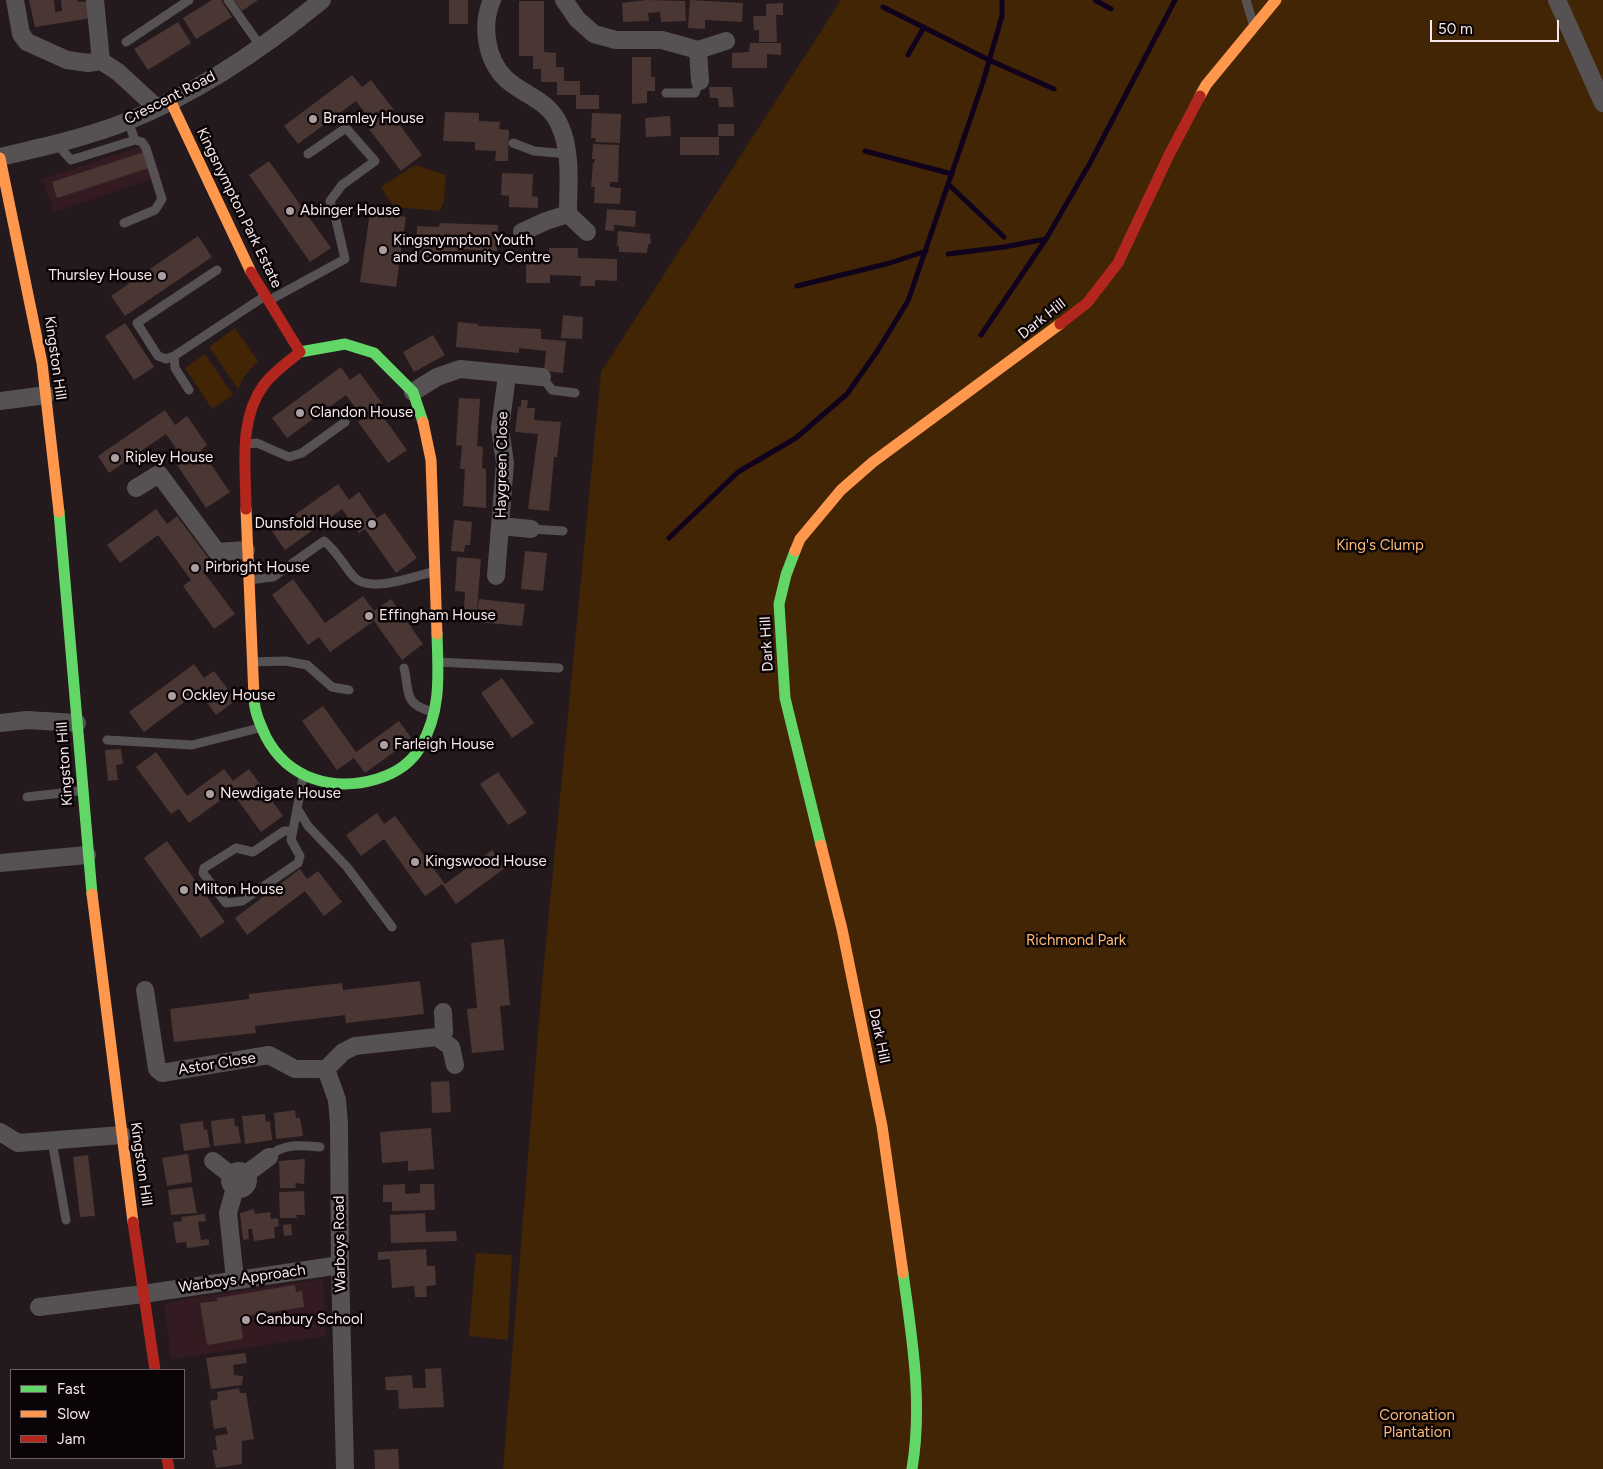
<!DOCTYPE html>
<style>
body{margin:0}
#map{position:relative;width:1603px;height:1469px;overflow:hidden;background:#24191c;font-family:Figtree,sans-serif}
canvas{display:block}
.legend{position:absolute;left:10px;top:1369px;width:175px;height:90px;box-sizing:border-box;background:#0b0406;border:1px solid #695f61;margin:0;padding:6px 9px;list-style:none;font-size:15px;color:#f6e7ea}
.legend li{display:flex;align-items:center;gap:10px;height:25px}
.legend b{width:25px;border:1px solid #695f61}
.scale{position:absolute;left:1430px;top:20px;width:129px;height:22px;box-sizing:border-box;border:2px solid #f6e7ea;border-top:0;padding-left:6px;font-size:15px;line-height:18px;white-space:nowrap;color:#f6e7ea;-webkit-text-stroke:4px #0b0406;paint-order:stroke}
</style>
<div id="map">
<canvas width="1603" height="1469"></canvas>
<ul class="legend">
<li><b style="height:6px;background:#63d668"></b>Fast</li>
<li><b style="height:6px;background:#ff974d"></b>Slow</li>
<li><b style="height:6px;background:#b3261e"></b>Jam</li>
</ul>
<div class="scale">50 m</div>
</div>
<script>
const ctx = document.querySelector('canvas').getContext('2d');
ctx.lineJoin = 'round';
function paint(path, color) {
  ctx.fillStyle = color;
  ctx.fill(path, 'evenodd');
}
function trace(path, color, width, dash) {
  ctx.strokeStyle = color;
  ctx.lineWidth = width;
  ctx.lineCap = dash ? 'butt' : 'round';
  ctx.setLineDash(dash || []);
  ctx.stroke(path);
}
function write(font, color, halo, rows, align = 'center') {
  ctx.font = font + ' Figtree,sans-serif';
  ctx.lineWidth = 5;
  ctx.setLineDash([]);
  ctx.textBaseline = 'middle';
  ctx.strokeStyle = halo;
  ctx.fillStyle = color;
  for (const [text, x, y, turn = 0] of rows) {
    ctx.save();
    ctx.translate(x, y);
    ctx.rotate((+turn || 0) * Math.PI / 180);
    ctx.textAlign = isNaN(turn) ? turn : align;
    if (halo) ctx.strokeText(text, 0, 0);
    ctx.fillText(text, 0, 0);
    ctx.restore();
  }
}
paint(new Path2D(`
 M148,144L161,176L54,212L42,179Z
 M323,1279L326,1336L171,1359L164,1304L190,1298Z`), '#341b21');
paint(new Path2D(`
 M841,0H1603V1469H503L541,995L601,372Z
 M415,165L446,175L444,201L440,211L394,207L381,187Z
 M235,328L258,361L244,377L238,389L209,347Z
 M205,354L233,395L212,409L185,368Z
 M476,1253L512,1255L508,1340L469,1336Z`), '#412505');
trace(new Path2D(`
 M1095,0L1111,9
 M883,7L989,60L1054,89
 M908,55L924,27
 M865,151L952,174
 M948,184L1004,237
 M948,254L1004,247L1046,239
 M797,286L890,263L926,251
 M981,335L1046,239L1090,163L1175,0
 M669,538L738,472L796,438L847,394L878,350L908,301L983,82L1002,16V0`), '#10021d', 5);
paint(new Path2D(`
 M29,0H54L55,12L62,11L61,0H78V2L90,1L92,18L35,27Z
 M212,0H221L232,17L196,39L183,18Z
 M234,0H258L242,11Z
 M449,0H468V24H449Z
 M646,0L685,1L686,21L661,22L660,12L648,13L649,21L623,22L622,3Z
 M690,0L743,3L742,22L705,20V29L688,28Z
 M519,1H544V52L556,53V67H564V81H580V95H599V109H576V95H557V82H541V69H533V56H519Z
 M783,3V15H776L777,42H759V30H754L753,16H766V4Z
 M178,22L191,43L148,70L134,49Z
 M750,43H781V55L767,54V68H732V53L749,52Z
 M632,57H651V77H655V91H647V103L632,104Z
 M352,75L362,87L371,80L394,110L390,112L422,155L401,171L369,129L374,125L356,101L298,144L284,126Z
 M709,87H732L734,107H719L718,98H710Z
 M445,112L479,113V121L500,122L499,129L509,130L508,161H495L496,151L475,150V142L443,141Z
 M592,113L621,114L620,143L595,142L596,138H591Z
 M670,116L671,136L646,137L645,118Z
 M718,124H734V136H718Z
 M680,137H719V155H680Z
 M593,144L619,145L618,182H610V187L621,188L620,204L594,203L595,187H591L593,163H594L595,159H592Z
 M144,152L149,168L57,198L52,182Z
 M269,161L331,248L310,262L249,175Z
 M502,173L533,174L532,196L538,197V208L509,207V196L501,195Z
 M607,209L636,211L635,227L614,225V231L605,230Z
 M370,212L406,217L396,287L360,282Z
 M440,223L498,225L497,251L462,249V252L440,251V257H416L417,226L439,227Z
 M618,231L650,234L651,243L648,245L647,253L619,252V246H617Z
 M198,236L212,257L125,316L111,296Z
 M549,248H578V258L617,259V281L595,280V286H580L581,276L550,275V283H526V252L549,253Z
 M563,315L583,317L582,339L561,338Z
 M458,322L478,324V326L541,329V339L566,341L563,373L544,371L546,351L519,348V353L456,347Z
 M125,323L154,367L134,380L105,336Z
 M433,335L445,355L414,372L403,352Z
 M341,367L350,380L360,373L382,403L376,407L407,450L388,463L358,422L363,418L346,395L287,438L272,418Z
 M459,398L480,399L477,446L483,447L482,468L486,469V508L463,506L465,469H460L462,446L456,445Z
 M521,400H528L527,408H535L534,420L561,422L557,457H554L549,511L528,509L538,434L515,432L518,407H521Z
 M165,410L175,425L187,416L207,445L201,450L230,492L206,508L177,465L184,460L166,434L109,473L98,456Z
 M338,484L349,500L359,492L377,518L385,513L417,558L396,573L365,529L359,533L342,509L285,550L272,531Z
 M156,509L167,524L177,516L213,564L203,571L235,614L214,629L183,586L191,580L158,535L120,563L107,545Z
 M454,520L472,522L470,545H465L464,552L451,551Z
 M525,551L547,553L543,591L521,589Z
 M457,557L481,559L477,610L464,609L465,592L455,591Z
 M293,579L325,623L363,596L374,611L391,599L423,644L402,660L374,621L330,652L319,637L308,645L272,595Z
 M479,599L525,604L522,626L476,622Z
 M194,664L204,678L214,671L236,700L216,715L199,691L144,732L129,712Z
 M502,678L534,723L512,738L481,693Z
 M323,706L356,752L399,721L412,739L365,773L354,758L337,770L302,721Z
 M121,749L123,764L116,765L118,780L108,781L105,750Z
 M156,752L187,796L224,769L233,781L249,769L283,816L261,832L232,792L189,823L179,809L171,814L136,767Z
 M498,772L527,813L508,825L480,784Z
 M377,813L384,824L395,816L445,884L492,850L505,868L456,904L442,884L425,896L384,839L361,856L346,835Z
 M167,841L225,922L201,938L144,858Z
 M300,869L307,879L318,871L342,902L324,916L305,891L247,935L235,918Z
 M504,939L510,1005L500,1006L504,1050L472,1053L467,1009L477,1008L471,943Z
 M420,981L424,1014L346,1023L345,1015L255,1026L256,1033L174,1042L170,1009L249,999V994L342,983L343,990Z
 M449,1081L451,1112L432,1113L431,1082Z
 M295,1110L296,1118H300L303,1136L276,1139L274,1113Z
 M265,1114L266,1122L270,1121L272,1140L245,1144L242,1116Z
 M234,1118L235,1126H238L241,1143L214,1146L211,1121Z
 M203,1121L204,1130L207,1129L210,1147L184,1151L180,1124Z
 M431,1128L434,1169L408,1171V1161L382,1163L380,1132Z
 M188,1154L192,1182L167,1186L162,1158Z
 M88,1155L95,1216L80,1217L73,1157Z
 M305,1159L304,1184L295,1183L296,1188H280L279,1161Z
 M405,1184V1194L420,1193V1184H434L435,1210L392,1211V1202H383V1185Z
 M192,1187L197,1213L171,1215L168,1190Z
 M304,1191L305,1215H296L297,1218H280L279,1192Z
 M254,1209L255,1214L270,1212L271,1219L278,1218L279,1226L274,1227L275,1238L254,1241L252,1229H248L249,1239L243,1240L240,1213Z
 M425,1213L426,1232L456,1231L457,1241L391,1243L390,1215Z
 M205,1214L206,1221L198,1222L201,1240L209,1239V1245L187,1248L186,1242L176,1243L173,1222L182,1221L181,1217Z
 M291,1224L292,1235L284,1236L283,1225Z
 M426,1249L427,1266H435L436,1285L426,1286L427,1297H415L414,1286L392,1288L390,1259L378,1260V1252Z
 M295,1285L296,1292L302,1291L304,1307L240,1317L243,1339L207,1345L200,1303L217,1301V1298Z
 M245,1353L247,1363L233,1365L234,1375L243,1376L242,1385L211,1389L206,1358Z
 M441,1368L444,1407L399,1409L398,1390H386L385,1377L412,1375L413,1388H426L425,1369Z
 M239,1388L240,1393H246L254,1439L242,1441V1464L216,1468L212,1450H217L215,1436L228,1434L226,1427L214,1429L210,1401L218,1399L217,1392Z
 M398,1449L399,1469H375L374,1450Z`), '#4a3734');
trace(new Path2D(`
 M228,0L261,47
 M1246,0L1253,23
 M126,42L189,0
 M666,93H695L700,81
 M56,143L71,160L135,140L128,121
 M513,143L534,151L568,154
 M124,223L155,210L162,199L146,148L142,142L135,140
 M217,270L137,323L158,356L166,359L174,356L262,298
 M268,301L345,259L336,220L330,201L342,185L375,161L346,128L308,154
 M174,356L175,368L189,390
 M542,377L552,390L575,393
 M247,444L257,443L289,457L302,453L345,422
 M531,529L563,531
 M248,580L273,577L324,541C337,551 343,565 354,577C370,594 413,576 433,572
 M252,662L285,661L307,665L332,687L349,690
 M438,662L559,668
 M404,668C410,691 402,704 433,712
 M107,740L192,745L259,728
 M27,797L78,791
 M297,808L308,826L347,867L392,927
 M293,831H284L253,852L236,848L204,868L203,873L226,903L242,901L298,863L300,856L291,840C295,819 299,799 303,778
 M52,1141L66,1220
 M269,1157C282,1143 302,1145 320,1147`), '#565254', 9);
trace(new Path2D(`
 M15,0L21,34L27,42L67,60L88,63L101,61L118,72L156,107
 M95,0L101,61
 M492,0C481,25 486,60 506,79C526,97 548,99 560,126C572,153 568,186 568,214L587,232
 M564,0L577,19L594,34L616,40H662L698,50L700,81
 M1557,0L1603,103
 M698,50L726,41
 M0,157C43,147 88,137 128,121C197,93 265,47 322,0
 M522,232L546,221L568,214
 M413,392L437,377L460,369L542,377
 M0,401L46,395
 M136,488L159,474L217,552L246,550
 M501,526L531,529
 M496,576L505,463L500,428L507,375
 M0,723L27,720L77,723
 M0,863L87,855
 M145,990L157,1069L162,1073L269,1055L295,1069H326
 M437,1037L444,1032L443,1012
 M0,1132L18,1143L122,1135
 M213,1161L231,1175
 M230 1180a9 9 0 1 1 18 0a9 9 0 1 1-18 0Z
 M246,1174L269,1157
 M235,1279L228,1213L235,1188
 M39,1307L143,1294L340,1265
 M345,1469L340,1265L339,1124L337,1100L326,1069L343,1052L355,1046L437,1037L451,1047L455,1065`), '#565254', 18);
trace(new Path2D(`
 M300,352L345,344L374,353L413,392L423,422
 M59,512L92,894
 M795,551L786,575L779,604L785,698L821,845
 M254,697C254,711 260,724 266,737C288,779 333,792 377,779C396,773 411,764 421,746C442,710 438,673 437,634
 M903,1273C912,1338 923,1403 912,1469`), '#63d668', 11);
trace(new Path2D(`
 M1200,96L1206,85L1276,0
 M170,100L251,272
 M0,158L42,363L59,512
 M423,422L431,460L437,634
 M246,509L254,697
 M795,551L800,539L841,490L873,462L1060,324
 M821,845L842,929L882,1126L903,1273
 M92,894L133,1222`), '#ff974d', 11);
trace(new Path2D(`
 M1060,324L1087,303L1118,263L1169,155L1200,96
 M246,509C246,469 238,421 263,386C272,373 288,362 300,352L251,272
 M133,1222L155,1370
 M167,1458L169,1469`), '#b3261e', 11);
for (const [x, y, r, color] of [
 [313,119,5,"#ac9fa2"],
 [290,211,5,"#ac9fa2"],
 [383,250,5,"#ac9fa2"],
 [162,276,5,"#ac9fa2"],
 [300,413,5,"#ac9fa2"],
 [115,458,5,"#ac9fa2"],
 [372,524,5,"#ac9fa2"],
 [195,568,5,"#ac9fa2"],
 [369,616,5,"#ac9fa2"],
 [172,696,5,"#ac9fa2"],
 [384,745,5,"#ac9fa2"],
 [210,794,5,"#ac9fa2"],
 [415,862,5,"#ac9fa2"],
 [184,890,5,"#ac9fa2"],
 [246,1320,5,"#ac9fa2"]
]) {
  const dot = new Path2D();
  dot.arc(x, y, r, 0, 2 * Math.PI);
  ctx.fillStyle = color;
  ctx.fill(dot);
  trace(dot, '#0b0406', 2);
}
write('15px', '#f6e7ea', '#0b0406', [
 ["Crescent Road",170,98,-27],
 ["Kingsnympton Park Estate",239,208,64],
 ["Dark Hill",1042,319,-38],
 ["Kingston Hill",55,358,82],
 ["Haygreen Close",502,465,-89],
 ["Dark Hill",767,644,-93],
 ["Kingston Hill",65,764,-94],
 ["Dark Hill",879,1036,78],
 ["Astor Close",217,1064,-9],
 ["Kingston Hill",141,1164,82],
 ["Warboys Road",340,1244,-91],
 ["Warboys Approach",242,1279,-8]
]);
write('15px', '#f6e7ea', '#0b0406', [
 ["Bramley House",323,119],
 ["Abinger House",300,211],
 ["Kingsnympton Youth",393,241],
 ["and Community Centre",393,258],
 ["Thursley House",152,276,"right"],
 ["Clandon House",310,413],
 ["Ripley House",125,458],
 ["Dunsfold House",362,524,"right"],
 ["Pirbright House",205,568],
 ["Effingham House",379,616],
 ["Ockley House",182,696],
 ["Farleigh House",394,745],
 ["Newdigate House",220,794],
 ["Kingswood House",425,862],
 ["Milton House",194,890],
 ["Canbury School",256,1320]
], 'left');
write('15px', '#fdbb76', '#0b0406', [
 ["King's Clump",1380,546],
 ["Richmond Park",1076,941],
 ["Coronation",1417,1416],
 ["Plantation",1417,1433]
]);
</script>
